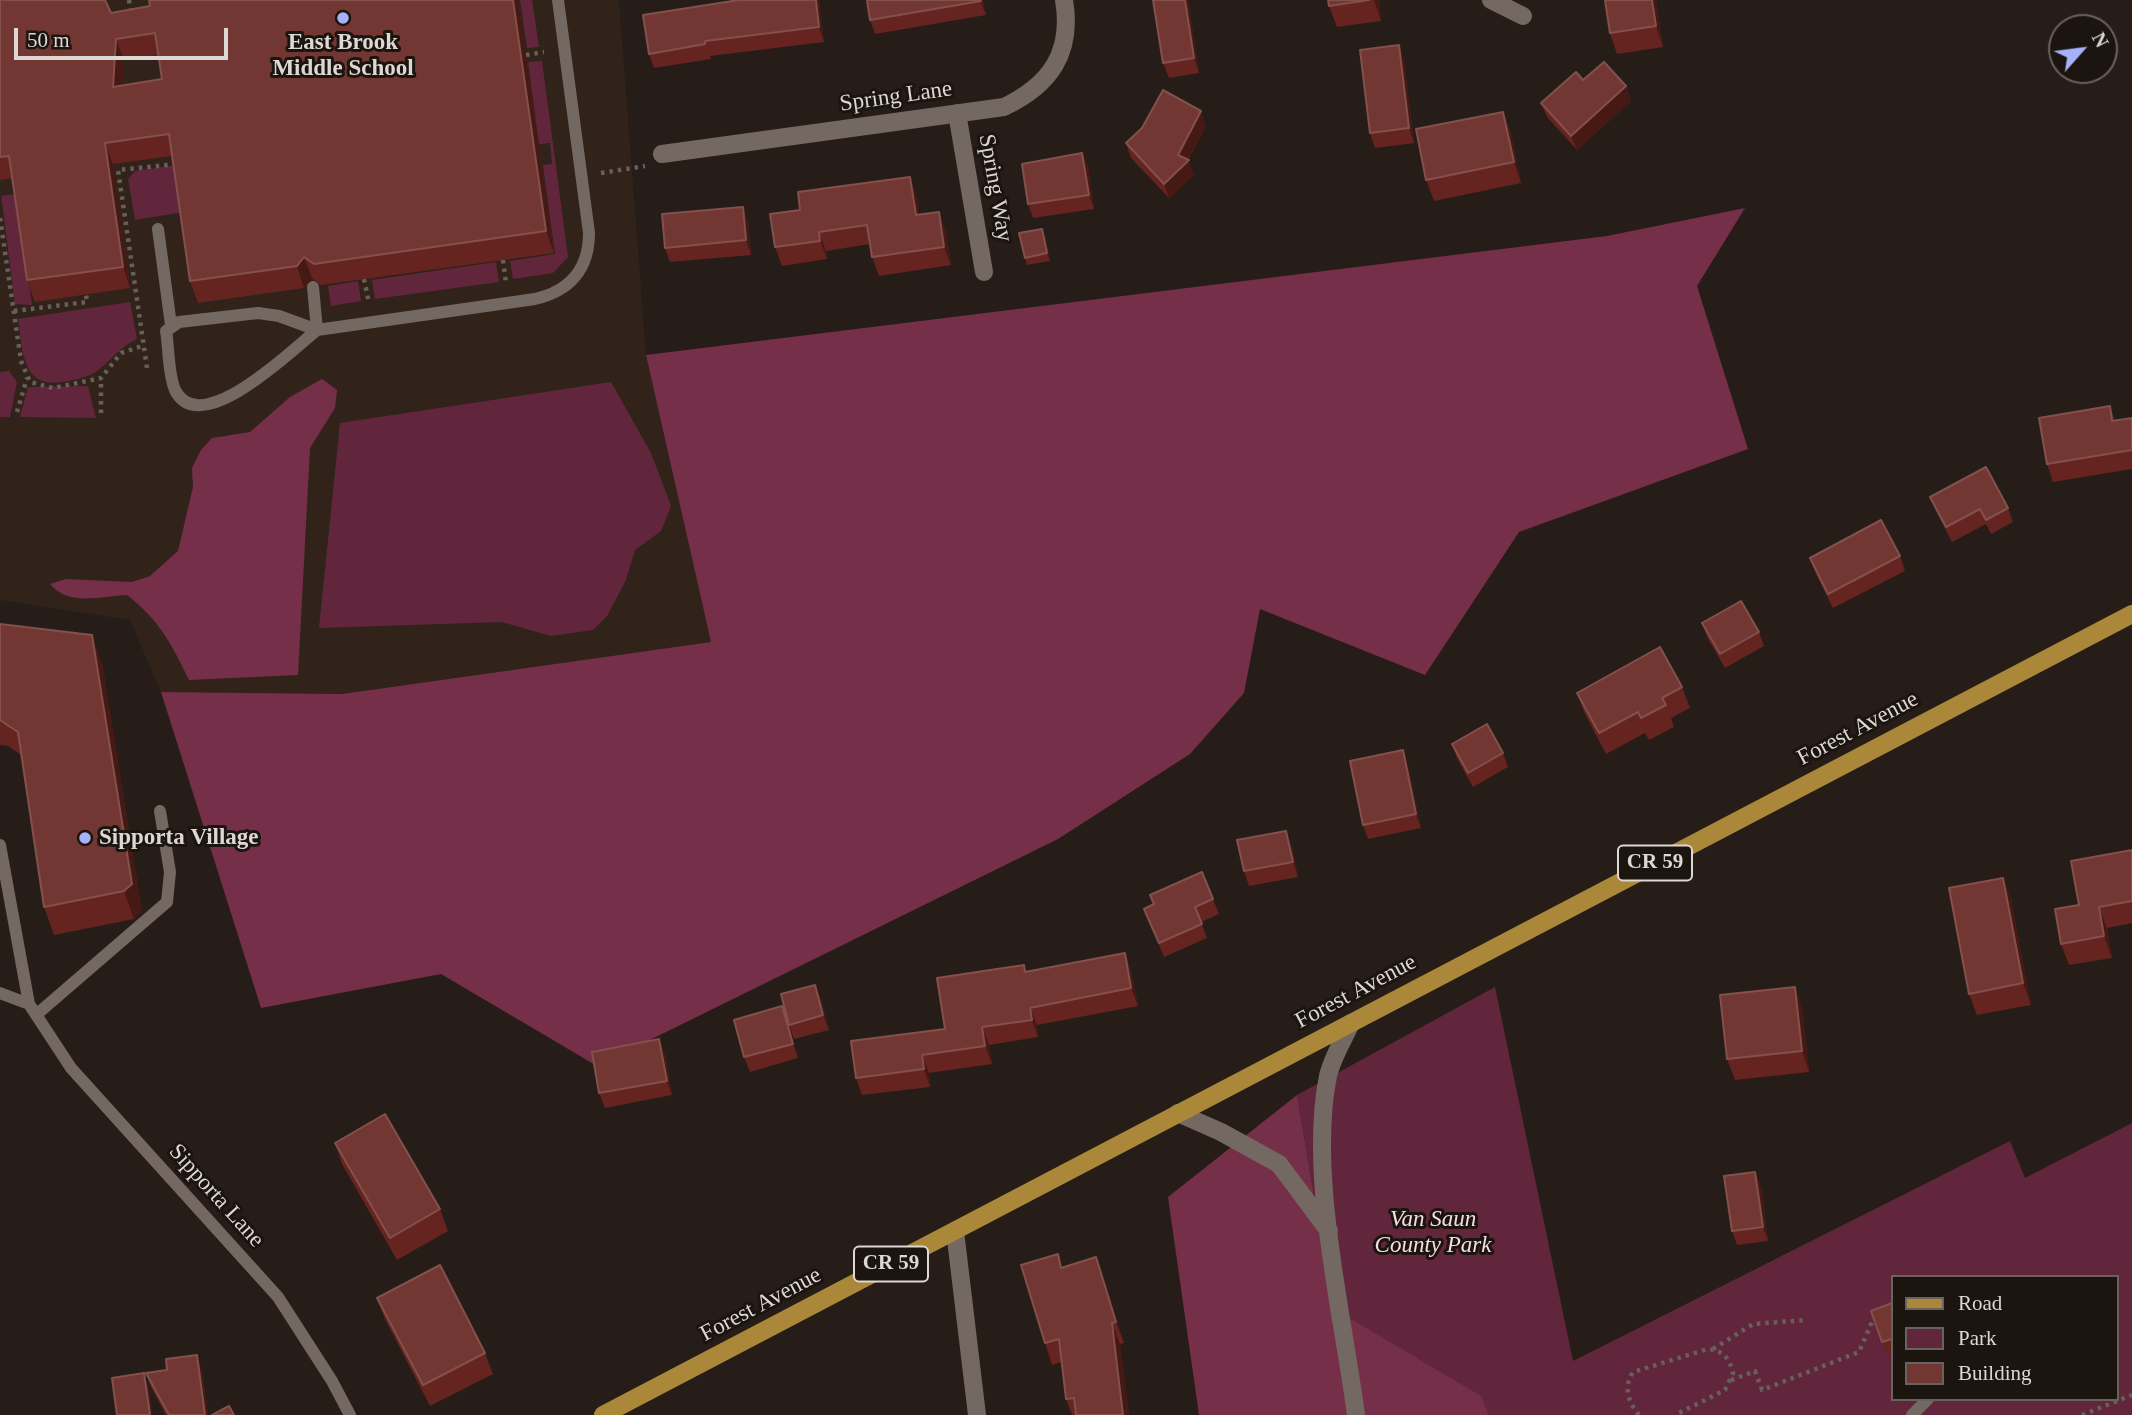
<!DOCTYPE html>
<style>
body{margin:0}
#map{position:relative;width:2132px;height:1415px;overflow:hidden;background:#261d18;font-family:Georgia,serif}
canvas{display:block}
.legend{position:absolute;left:1891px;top:1275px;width:228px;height:126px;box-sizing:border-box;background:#1c140f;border:2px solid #6a625e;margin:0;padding:9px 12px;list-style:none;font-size:21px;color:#ded8d4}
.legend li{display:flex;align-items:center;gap:14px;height:35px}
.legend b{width:35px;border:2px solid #6a625e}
.north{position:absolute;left:2048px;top:14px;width:70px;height:70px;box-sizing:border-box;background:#1c140f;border:2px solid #6a625e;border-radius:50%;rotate:62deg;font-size:19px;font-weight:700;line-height:28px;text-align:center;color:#ded8d4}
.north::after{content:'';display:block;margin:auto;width:24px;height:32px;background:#a6b1fc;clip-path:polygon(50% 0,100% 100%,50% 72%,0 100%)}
.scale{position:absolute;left:14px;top:28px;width:214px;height:32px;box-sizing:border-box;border:4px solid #ded8d4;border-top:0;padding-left:9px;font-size:21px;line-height:24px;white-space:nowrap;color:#ded8d4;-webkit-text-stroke:5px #1c140f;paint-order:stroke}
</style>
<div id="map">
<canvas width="2132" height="1415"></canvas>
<ul class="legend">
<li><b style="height:9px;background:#ab8839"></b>Road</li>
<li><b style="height:19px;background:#62263c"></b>Park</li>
<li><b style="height:19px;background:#723733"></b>Building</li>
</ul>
<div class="north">N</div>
<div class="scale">50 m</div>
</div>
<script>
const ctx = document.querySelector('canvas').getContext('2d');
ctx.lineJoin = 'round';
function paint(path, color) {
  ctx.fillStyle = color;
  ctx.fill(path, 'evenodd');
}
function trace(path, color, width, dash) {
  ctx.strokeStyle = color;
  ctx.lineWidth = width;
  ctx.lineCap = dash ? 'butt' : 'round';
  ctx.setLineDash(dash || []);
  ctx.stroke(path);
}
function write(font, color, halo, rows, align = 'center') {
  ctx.font = font + ' Georgia,serif';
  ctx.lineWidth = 6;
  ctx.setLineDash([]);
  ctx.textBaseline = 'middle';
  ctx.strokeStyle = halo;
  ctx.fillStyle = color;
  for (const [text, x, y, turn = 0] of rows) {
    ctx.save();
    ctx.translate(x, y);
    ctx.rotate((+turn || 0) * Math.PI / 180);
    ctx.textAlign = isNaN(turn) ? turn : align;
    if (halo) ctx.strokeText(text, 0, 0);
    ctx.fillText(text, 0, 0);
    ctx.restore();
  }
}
paint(new Path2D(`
 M0,0H619L646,355L712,642L342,694L161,692L130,620L0,600Z`), '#31231a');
paint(new Path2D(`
 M520,0H532L539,47L527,48Z
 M542,61L568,257L553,273L513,279L510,261L555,254L543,165L552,164L550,143L539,144L528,62Z
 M177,165L184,212L135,220L128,179L135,171Z
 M0,186L1,196L17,194L32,305L15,304Z
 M496,262L499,282L375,299L372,280Z
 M358,281L361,301L331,306L328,286Z
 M130,302L137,339C116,349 110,363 94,373C85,378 74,380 63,382C21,389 23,350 18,319Z
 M9,371L17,382L10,417H0V372Z
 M611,382L651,453L671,506L661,531L635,550L626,580L607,616L593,630L551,636L502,622L319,628L340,423Z
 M88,386L96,418L20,417L28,387Z
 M1495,987L1573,1361L2010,1141L2025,1178L2132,1123V1415H1489L1480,1396L1333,1308L1297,1095ZM1892,1277H2116V1399H1892Z`), '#62263c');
paint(new Path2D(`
 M1745,208L1697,286L1748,449L1519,532L1425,675L1260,609L1244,693L1190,754L1058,839L597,1066L441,974L261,1008L161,692L342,694L711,642L646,355L1607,236Z
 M322,379L337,390L335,408L310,448L298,675L189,680C171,643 160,621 127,595C101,596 69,607 50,584L66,579L132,582L150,576L178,551L193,487L192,468L201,450L212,438L250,432L290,397Z
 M1297,1095L1333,1308L1481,1396L1489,1415H1199L1168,1197Z`), '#762f49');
trace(new Path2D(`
 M129,0L131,13
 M526,55L544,52
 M601,173L645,166
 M0,218L21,361L30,382L53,388L101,378L121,353L142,346
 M503,260L506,283
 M364,279L369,303
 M14,311L87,302L86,294
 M147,368L118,170L177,164
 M17,412L27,378
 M101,413V378
 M1713,1349L1753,1324L1807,1320
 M1731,1380L1755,1371L1762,1390L1859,1352L1875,1315
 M1639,1415C1628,1402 1623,1387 1633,1372L1708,1349C1723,1350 1730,1359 1733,1373L1725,1390L1675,1415
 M2082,1415L2132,1395`), '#675f5a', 4.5, [3.5, 5]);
trace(new Path2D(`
 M158,229L171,325
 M313,287L317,330
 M317,330C293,349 200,441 175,390C168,374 169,348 166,331L179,322L258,313L279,316L317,330L535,299C570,291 589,269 589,233L558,0
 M0,845L29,1004
 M0,993L29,1004L71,1068L278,1297L332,1381L350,1415
 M36,1015L167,902L170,872L160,811
 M1912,1415L1928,1399`), '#736962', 12);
trace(new Path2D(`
 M1491,0L1523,16
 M957,113L984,272
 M662,154L1004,107C1050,85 1073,53 1064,0
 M1351,1023C1344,1039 1332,1058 1328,1076C1308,1174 1343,1315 1356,1415
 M1178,1113L1221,1132L1279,1164L1329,1231
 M955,1231L977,1415`), '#736962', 18);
trace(new Path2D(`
 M603,1415L2132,614`), '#ab8839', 18);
paint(new Path2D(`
 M0,0L111,13L150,6L149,0H518L554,253L321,285L312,278L304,288L198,303L190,281L172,156L113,164L130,288L35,302L27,280L12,178L0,180ZM159,55L162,79L122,86L124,60Z
 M739,0H819L824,42L710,56L711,59L654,68L649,54Z
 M983,0L986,15L875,34L870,20Z
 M1153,0H1188L1199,73L1169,78L1163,63Z
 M1328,0H1379L1381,21L1337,27L1329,6Z
 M1656,0L1663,47L1617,54L1610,33Z
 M1399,45L1404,60L1414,143L1375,148L1370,133Z
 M1583,80L1626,86L1631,101L1577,150L1547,117L1541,103Z
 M1503,112L1511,133L1521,183L1434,201L1426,180Z
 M1206,126L1188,160L1194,175L1169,198L1131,158L1126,143Z
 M1082,153L1088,167L1094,209L1033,218L1028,204Z
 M917,196L919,215L946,231L951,265L879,276L872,257L870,244L826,251L827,259L782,266L775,247Z
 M743,207L748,221L751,255L670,262L665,248Z
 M1045,236L1050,261L1027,265L1025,258Z
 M2110,406L2115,421L2132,418V469L2053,482L2047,464Z
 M1930,497L2008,508L2013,522L1991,534L1986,524L1952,542L1936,511Z
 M1900,556L1905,571L1833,608L1815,572L1810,558Z
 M1702,623L1759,632L1764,646L1725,668L1707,637Z
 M0,624L102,663L142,912L134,919L54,935L44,907L21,755L8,746L0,745Z
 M1682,687L1690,708L1671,718L1674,727L1649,740L1645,733L1606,754L1585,714L1577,693Z
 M1452,744L1503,753L1508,767L1473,787L1457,758Z
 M1408,765L1421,828L1368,839L1363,825Z
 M1292,846L1298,877L1249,886L1244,871Z
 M2132,850V923L2107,928L2112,958L2069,965L2061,944L2079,905Z
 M1213,899L1219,914L1201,922L1207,938L1164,957L1144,909Z
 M2011,899L2031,1005L1977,1015L1969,994Z
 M1125,953L1131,971L1138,1006L1037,1025L1038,1037L989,1045L992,1064L929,1073L930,1087L862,1095L856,1078L945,1029L1024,965L1026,972Z
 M821,999L829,1030L794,1039L789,1025Z
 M782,1006L788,1020L798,1058L750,1072L744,1057Z
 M1802,1008L1809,1072L1735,1080L1727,1059Z
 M665,1054L672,1095L605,1108L599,1093Z
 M335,1143L440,1209L448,1231L397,1260L342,1164Z
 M1761,1186L1768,1241L1737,1245L1732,1231Z
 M1096,1257L1124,1343L1120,1344L1129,1415H1072L1066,1399L1061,1362L1052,1365L1045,1343L1062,1267Z
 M377,1298L485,1353L493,1374L430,1406L385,1319Z
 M1892,1303V1355L1888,1357L1871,1311Z
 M202,1370L208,1415H166L151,1387L146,1373Z`), '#652420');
paint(new Path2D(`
 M513,0H518L554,253L546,231Z
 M816,0H819L824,42L819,27Z
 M980,0H983L986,15Z
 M1185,0H1188L1199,73L1194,58Z
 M1374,0H1379L1381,21Z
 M1652,0H1656L1663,47L1656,26Z
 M116,39L124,60L121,109L113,87Z
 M1399,45L1404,60L1414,143L1409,128Z
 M1626,86L1631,101L1577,150L1571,136Z
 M1201,111L1206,126L1186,163L1189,160L1194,175L1169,198L1164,184L1178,155Z
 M1503,112L1511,133L1521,183L1514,162Z
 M105,143L113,164L130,288L123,267Z
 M1082,153L1088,167L1094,209L1089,195Z
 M910,177L917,196L922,234L916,215Z
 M743,207L748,221L751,255L746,240Z
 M939,212L946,231L951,265L944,247Z
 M1042,229L1045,236L1050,261L1047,253Z
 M819,232L826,251L827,259L820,241Z
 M304,257L312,278L304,288L297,266Z
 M92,635L102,663L142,912L134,919L124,891Z
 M1403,750L1408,765L1421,828L1416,814Z
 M1286,831L1292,846L1298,877L1293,862Z
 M2003,878L2011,899L2031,1005L2023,983Z
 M2099,907L2107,928L2112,958L2104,936Z
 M1125,953L1131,971L1138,1006L1131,988Z
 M815,985L821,999L829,1030L823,1015Z
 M1795,987L1802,1008L1809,1072L1802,1051Z
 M782,1006L788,1020L798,1058L793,1044Z
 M1030,1008L1037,1025L1038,1037L1032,1020Z
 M982,1027L989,1045L992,1064L985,1046Z
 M659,1039L665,1054L672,1095L667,1081Z
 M922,1055L929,1073L930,1087L924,1069Z
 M1755,1172L1761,1186L1768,1241L1763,1227Z
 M1096,1257L1104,1278L1124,1343L1116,1322Z
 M1112,1323L1120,1344L1129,1415H1123Z
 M197,1355L202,1370L208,1415H205Z
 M144,1373L149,1388L153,1415H150Z`), '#461914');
const building = new Path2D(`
 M0,0H105L111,13L150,6L149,0H513L546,231L314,264L304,257L297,266L190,281L169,134L105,143L123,267L27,280L9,156L0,157ZM155,33L162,79L113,87L116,39Z
 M739,0H816L819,27L705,41V44L649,54L643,15Z
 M867,0H980L981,1L870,20Z
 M1153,0H1185L1194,58L1163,63Z
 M1328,0H1369L1329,6Z
 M1605,0H1652L1656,26L1610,33Z
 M1399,45L1409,128L1370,133L1360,50Z
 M1604,62L1626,86L1571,136L1541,103L1576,72L1583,80Z
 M1163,90L1201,111L1178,155L1189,160L1164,184L1126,143L1142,128Z
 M1503,112L1514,162L1426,180L1416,129Z
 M1082,153L1089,195L1028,204L1022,164Z
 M910,177L916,215L939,212L944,247L872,257L867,225L819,232L820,241L775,247L770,214L800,210L798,192Z
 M743,207L746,240L665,248L662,214Z
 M1042,229L1047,253L1025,258L1019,233Z
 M2110,406L2112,421L2132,418V450L2047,464L2039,418Z
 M1986,467L2008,508L1986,520L1980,509L1946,527L1930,497Z
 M1881,520L1900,556L1828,594L1810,558Z
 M1741,601L1759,632L1720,654L1702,623Z
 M0,624L92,635L132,884L124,891L44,907L18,732L0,720Z
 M1660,647L1682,687L1662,698L1666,705L1641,718L1638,712L1599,733L1577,693Z
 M1487,724L1503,753L1468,773L1452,744Z
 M1403,750L1416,814L1363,825L1350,761Z
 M1286,831L1293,862L1244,871L1237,840Z
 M2132,850V901L2099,907L2104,936L2061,944L2055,909L2079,905L2071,861Z
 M1202,872L1213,899L1195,907L1202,924L1159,943L1144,909L1154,904L1150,895Z
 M2003,878L2023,983L1969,994L1949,888Z
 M1125,953L1131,988L1030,1008L1032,1020L982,1027L985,1046L922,1055L924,1069L856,1078L851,1041L945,1029L937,978L1024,965L1025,972Z
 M815,985L823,1015L789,1025L781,994Z
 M1795,987L1802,1051L1727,1059L1720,995Z
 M782,1006L793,1044L744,1057L734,1020Z
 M659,1039L667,1081L599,1093L592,1052Z
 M385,1114L440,1209L390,1238L335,1143Z
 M1755,1172L1763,1227L1732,1231L1724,1176Z
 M1058,1254L1061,1268L1096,1257L1116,1322L1112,1323L1123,1415H1076L1074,1398L1066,1399L1059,1339L1045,1343L1021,1265Z
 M440,1265L485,1353L423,1385L377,1298Z
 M1892,1303V1339L1882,1342L1871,1311Z
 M197,1355L205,1415H169L146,1373L167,1370L166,1359Z
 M144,1373L150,1415H117L112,1378Z
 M229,1406L234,1415H212Z`);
paint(building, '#723733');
trace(building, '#83504c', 2);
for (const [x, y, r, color] of [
 [343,18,7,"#a6b1fc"],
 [85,838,7,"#a6b1fc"]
]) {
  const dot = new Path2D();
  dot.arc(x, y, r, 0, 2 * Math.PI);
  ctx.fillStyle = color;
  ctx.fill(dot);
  trace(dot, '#1c140f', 2.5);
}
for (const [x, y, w] of [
 [1655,863,74],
 [891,1264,74]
]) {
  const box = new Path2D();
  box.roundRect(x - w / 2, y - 17.5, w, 35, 5);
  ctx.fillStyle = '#1c140f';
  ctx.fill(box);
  trace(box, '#ded8d4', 2);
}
write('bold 21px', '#ded8d4', null, [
 ["CR 59",1655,863],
 ["CR 59",891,1264]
]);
write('bold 23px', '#ded8d4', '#1c140f', [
 ["East Brook",343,43],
 ["Middle School",343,69],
 ["Sipporta Village",99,838,"left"]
]);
write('23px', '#ded8d4', '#1c140f', [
 ["Spring Lane",896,97,-8],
 ["Spring Way",995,188,80],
 ["Forest Avenue",1858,729,-28],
 ["Forest Avenue",1356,992,-28],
 ["Sipporta Lane",216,1196,48],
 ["Forest Avenue",761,1305,-28]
]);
write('italic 23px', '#f5dde3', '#1c140f', [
 ["Van Saun",1433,1220],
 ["County Park",1433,1246]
]);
</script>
